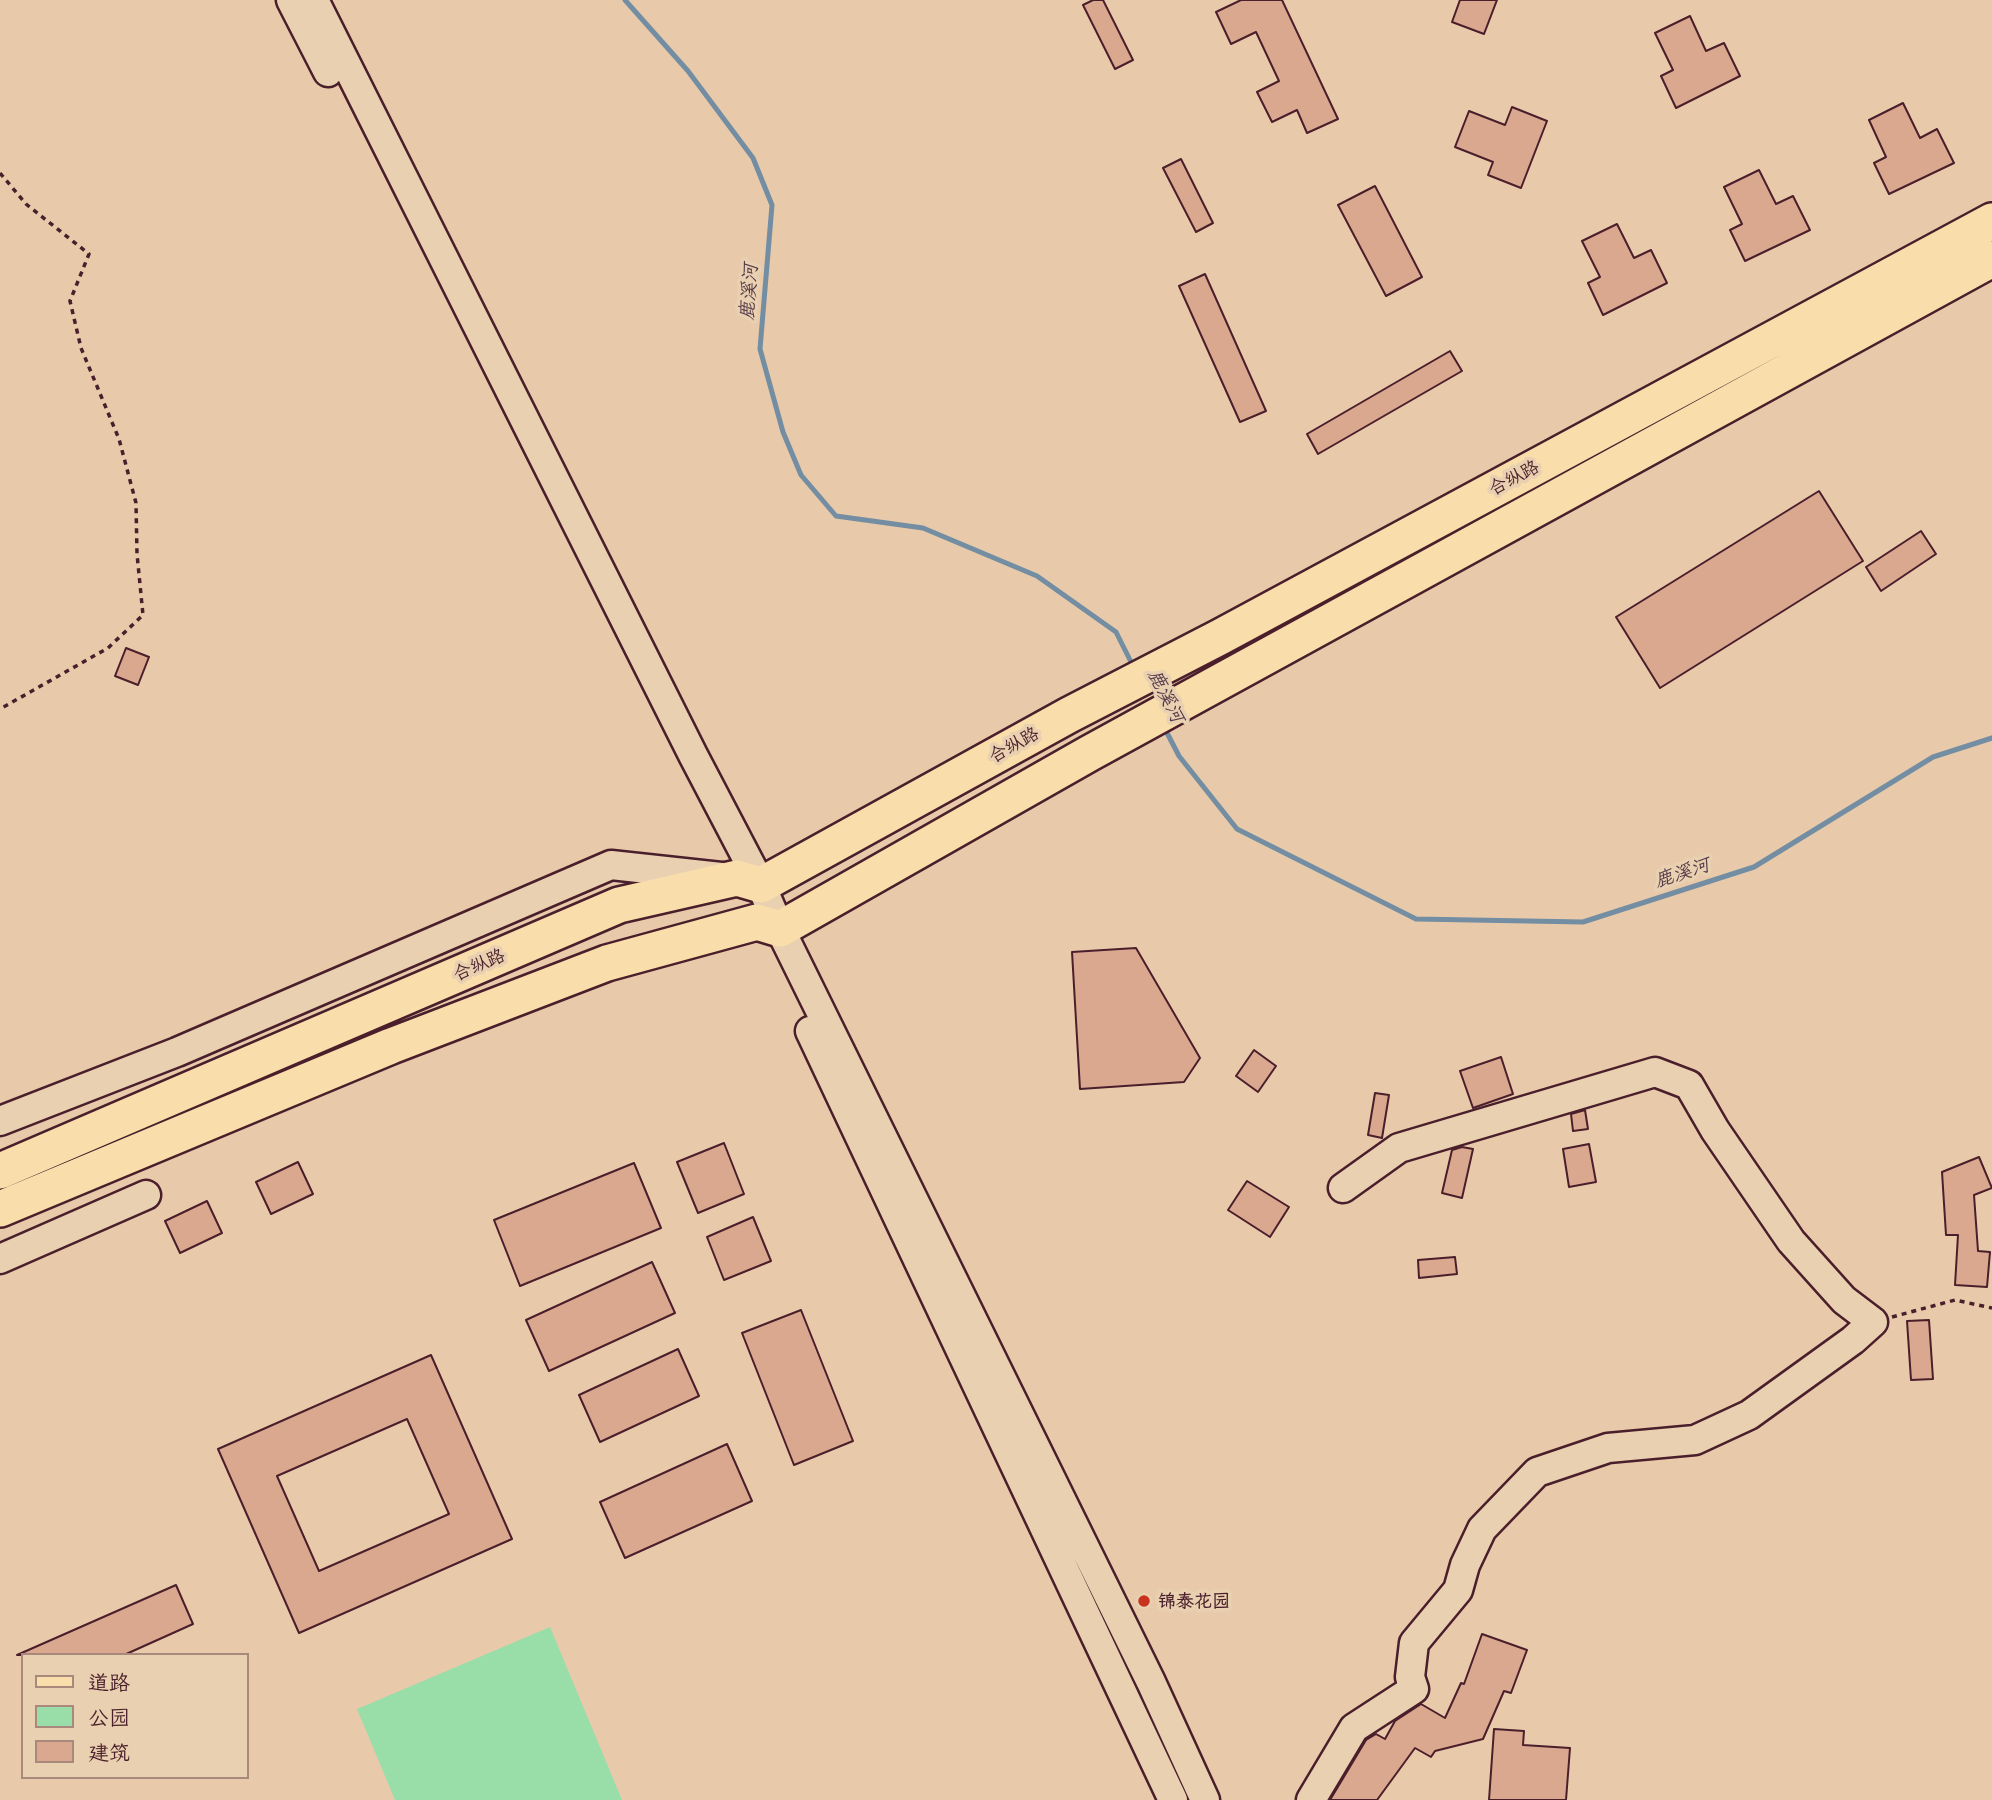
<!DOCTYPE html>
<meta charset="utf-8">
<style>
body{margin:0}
#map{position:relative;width:1992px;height:1800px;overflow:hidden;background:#e8caab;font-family:Mali,"LXGW WenKai TC",sans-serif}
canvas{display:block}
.legend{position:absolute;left:21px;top:1653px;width:228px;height:126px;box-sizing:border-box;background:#e8d0b0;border:2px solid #a9897b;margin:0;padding:9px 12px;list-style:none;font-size:21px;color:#4a1f2b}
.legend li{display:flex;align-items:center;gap:14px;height:35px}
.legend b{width:35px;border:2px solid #a9897b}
</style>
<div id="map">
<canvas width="1992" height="1800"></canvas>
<ul class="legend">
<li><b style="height:9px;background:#f9deab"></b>道路</li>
<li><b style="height:19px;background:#99dda8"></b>公园</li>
<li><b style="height:19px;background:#daa78f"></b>建筑</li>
</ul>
</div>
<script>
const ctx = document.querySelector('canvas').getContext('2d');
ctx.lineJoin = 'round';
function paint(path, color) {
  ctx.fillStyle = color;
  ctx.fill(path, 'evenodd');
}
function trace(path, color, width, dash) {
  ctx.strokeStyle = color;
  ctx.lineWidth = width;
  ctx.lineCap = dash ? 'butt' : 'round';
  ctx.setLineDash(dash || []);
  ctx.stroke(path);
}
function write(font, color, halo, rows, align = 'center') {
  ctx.font = font + ' Mali,"LXGW WenKai TC",sans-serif';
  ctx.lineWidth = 7;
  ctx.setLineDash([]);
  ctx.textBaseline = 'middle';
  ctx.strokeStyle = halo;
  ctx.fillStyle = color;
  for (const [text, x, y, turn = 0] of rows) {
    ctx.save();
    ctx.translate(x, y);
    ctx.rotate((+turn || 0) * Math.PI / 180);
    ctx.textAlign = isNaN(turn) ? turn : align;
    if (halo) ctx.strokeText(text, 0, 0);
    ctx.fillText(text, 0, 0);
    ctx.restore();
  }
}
paint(new Path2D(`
 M550,1627L622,1800H395L357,1709Z`), '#99dda8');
trace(new Path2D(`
 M625,0L688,71L753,158L772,205L760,349L783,432L801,475L836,516L923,528L1037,576L1116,632L1134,668
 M1164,727L1179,756L1237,829L1416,919L1583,922L1754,867L1933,757L1992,738`), '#738da2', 5);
const building = new Path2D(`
 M1093,0H1103L1133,60L1115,69L1083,5Z
 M1241,0H1282L1338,119L1307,133L1297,110L1272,122L1257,92L1279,81L1256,32L1231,44L1216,12Z
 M1460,0H1497L1484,34L1452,22Z
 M1690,16L1706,51L1724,43L1740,76L1676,108L1661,76L1673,70L1655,33Z
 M1903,103L1920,138L1937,129L1954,163L1889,194L1874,163L1886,157L1869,120Z
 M1512,107L1547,121L1521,188L1488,175L1493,162L1455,147L1469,111L1505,125Z
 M1181,159L1213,223L1196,232L1163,168Z
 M1759,170L1776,204L1793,196L1810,230L1745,261L1730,230L1742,224L1724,187Z
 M1375,186L1422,277L1386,296L1338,205Z
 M1617,224L1634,258L1651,250L1667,283L1603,315L1588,283L1600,277L1582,241Z
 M1205,274L1266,411L1240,422L1179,286Z
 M1450,351L1462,371L1318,454L1307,434Z
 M1819,491L1863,561L1660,688L1616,617Z
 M1921,531L1936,554L1881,591L1866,567Z
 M126,648L149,657L138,685L115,676Z
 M1136,948L1200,1058L1184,1082L1080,1089L1072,952Z
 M1254,1050L1276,1066L1258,1092L1236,1076Z
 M1501,1057L1513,1094L1473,1108L1460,1071Z
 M1375,1093L1389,1095L1382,1138L1368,1135Z
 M1585,1110L1588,1129L1573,1131L1571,1114Z
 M724,1143L744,1194L698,1213L677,1162Z
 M1589,1144L1596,1182L1569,1187L1563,1149Z
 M1462,1147L1473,1149L1462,1198L1442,1193L1452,1150Z
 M1979,1157L1992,1188L1974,1195L1978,1251L1990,1252L1987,1287L1955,1285L1958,1235H1946L1942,1172Z
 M298,1162L313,1194L271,1214L256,1182Z
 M634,1163L661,1228L520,1286L494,1220Z
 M1247,1181L1289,1207L1270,1237L1228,1210Z
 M207,1201L222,1233L180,1253L165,1221Z
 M753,1217L771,1261L724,1280L707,1237Z
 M1455,1257L1457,1274L1419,1278L1418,1260Z
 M652,1262L675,1313L549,1371L526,1320Z
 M801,1310L853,1441L794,1465L742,1333Z
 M1929,1320L1933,1379L1911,1380L1907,1321Z
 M678,1349L699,1396L600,1442L579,1395Z
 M431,1355L512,1539L299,1633L218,1449ZM407,1419L449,1514L319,1571L277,1476Z
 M727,1444L752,1501L625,1558L600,1502Z
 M176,1585L193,1624L124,1655H17Z
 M1482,1634L1527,1650L1511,1693L1504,1691L1483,1739L1435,1751L1431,1757L1415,1748L1377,1800H1330L1366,1740L1376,1734L1385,1739L1395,1721L1421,1704L1445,1718L1461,1683L1464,1684Z
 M1494,1729L1524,1731L1523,1745L1570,1748L1566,1800H1489Z`);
paint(building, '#daa78f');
trace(building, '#4a1f2b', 2);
const minor = new Path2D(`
 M291,0L328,72
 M314,0L693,755L761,885L780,929L1151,1682L1205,1800
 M810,1031L1173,1800
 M0,1121L177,1052L611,865L721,877
 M0,1259L146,1195
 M1311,1800L1354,1728L1414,1689L1410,1677L1414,1643L1458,1590L1465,1565L1482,1529L1537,1472L1608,1448L1695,1440L1749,1415L1853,1340L1873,1322L1844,1300L1791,1241L1715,1130L1689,1085L1655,1072L1399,1148L1343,1188`);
const major = new Path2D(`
 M0,1171L619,905L737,878L761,885L1069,715L1220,637L1992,221
 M0,1209L391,1046L607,963L757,922L780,929L1090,753L1992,259`);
trace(minor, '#4a1f2b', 33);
trace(major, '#4a1f2b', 40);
trace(new Path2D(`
 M0,173L26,204L89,254L70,301L81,348L119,439L136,503L137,554L143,615L108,648L0,709
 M1892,1317L1955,1300L1992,1308`), '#4a1f2b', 3.5, [5, 5]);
trace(minor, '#e8d0b0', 28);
trace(major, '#f9deab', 35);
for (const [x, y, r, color] of [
 [1144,1601,7,"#c8321e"]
]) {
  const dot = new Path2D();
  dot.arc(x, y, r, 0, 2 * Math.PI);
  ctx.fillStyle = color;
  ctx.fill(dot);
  trace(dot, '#e8d0b0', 2.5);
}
write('18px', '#4a1f2b', '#e8d0b0', [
 ["合纵路",1514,478,-28],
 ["合纵路",1014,745,-29],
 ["合纵路",479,965,-23]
]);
write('bold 18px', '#4a1f2b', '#e8d0b0', [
 ["锦泰花园",1158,1601]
], 'left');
write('italic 19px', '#543a49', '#e8d0b0', [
 ["鹿溪河",749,292,-86],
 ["鹿溪河",1166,696,63],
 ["鹿溪河",1682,873,-18]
]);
</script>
